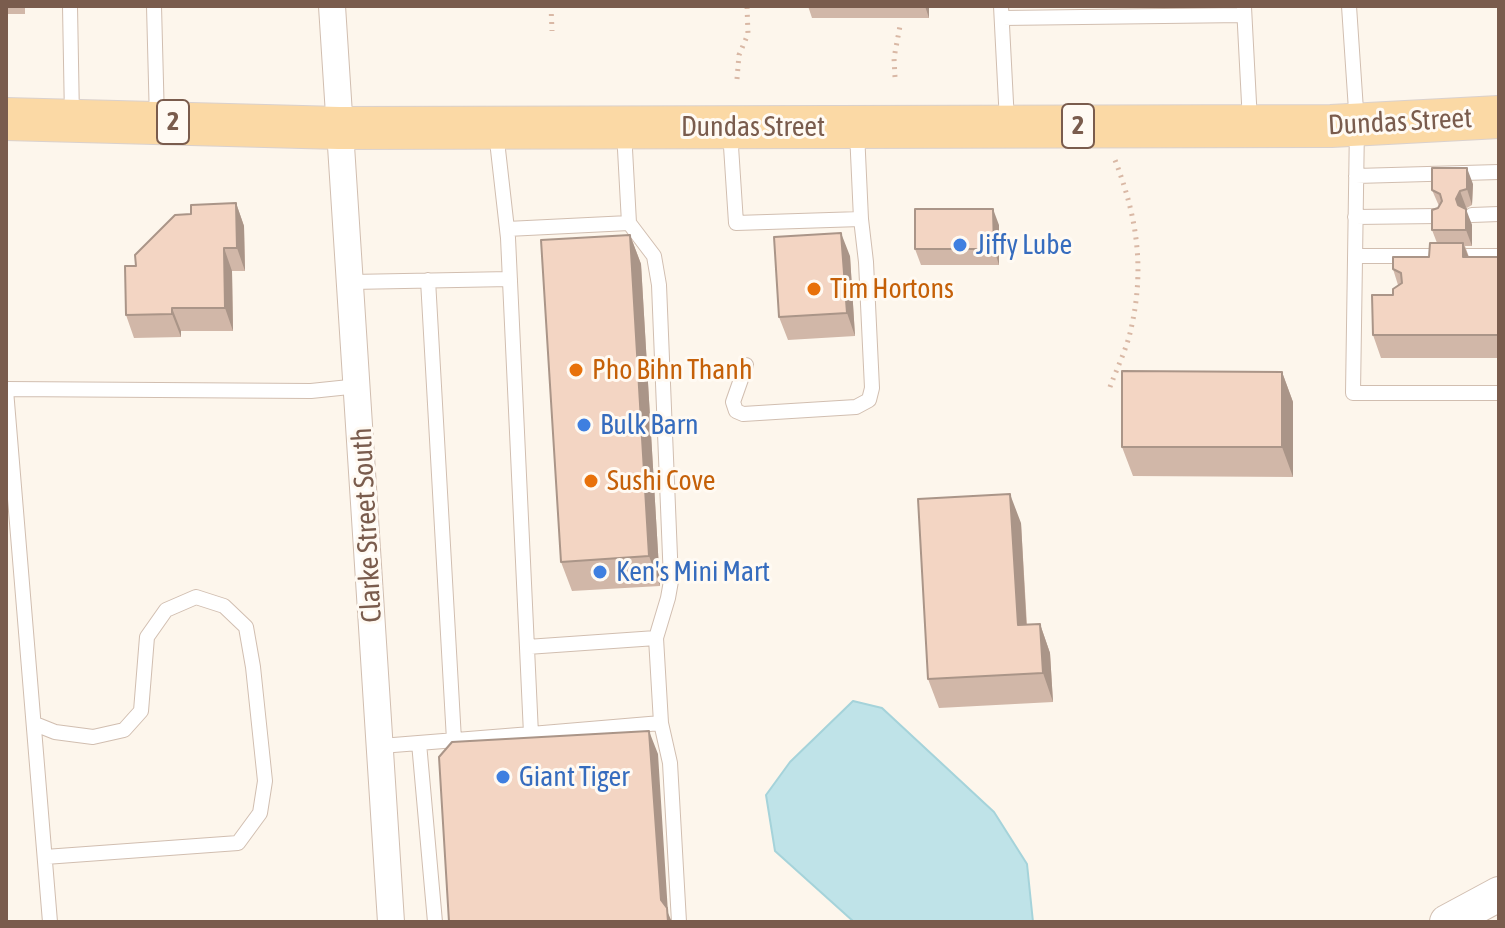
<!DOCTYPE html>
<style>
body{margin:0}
#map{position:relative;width:1505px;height:928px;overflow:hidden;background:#fdf6ec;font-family:"Asap Condensed",sans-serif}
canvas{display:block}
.frame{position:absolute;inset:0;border:8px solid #7a5c4d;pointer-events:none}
</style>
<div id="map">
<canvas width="1505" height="928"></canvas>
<div class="frame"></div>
</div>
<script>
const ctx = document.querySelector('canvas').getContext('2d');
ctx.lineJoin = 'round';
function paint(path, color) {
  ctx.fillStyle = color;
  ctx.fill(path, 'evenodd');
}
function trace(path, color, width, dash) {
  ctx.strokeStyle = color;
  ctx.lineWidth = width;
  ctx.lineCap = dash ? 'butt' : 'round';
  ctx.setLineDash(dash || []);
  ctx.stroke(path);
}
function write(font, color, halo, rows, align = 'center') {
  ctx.font = font + ' "Asap Condensed",sans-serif';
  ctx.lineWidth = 6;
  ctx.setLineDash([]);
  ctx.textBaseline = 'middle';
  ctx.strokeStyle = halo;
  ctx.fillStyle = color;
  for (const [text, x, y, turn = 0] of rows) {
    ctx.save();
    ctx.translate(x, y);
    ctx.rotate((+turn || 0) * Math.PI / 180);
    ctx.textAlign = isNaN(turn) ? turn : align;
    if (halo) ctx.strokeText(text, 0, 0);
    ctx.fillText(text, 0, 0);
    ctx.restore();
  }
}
const water = new Path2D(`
 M853,701L882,708L994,812L1027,864L1033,922H854L775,851L766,795L790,762Z`);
paint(water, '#bfe3e8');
trace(water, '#a5d3da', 2);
const service = new Path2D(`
 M70,6L72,118
 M154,6L157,121
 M1001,6L1007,122
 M1349,6L1357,125L1353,393H1499
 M1244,7L1250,122
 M1002,18L1244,15
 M730,131L736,223L861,219L857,132
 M496,132L508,238L531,734L661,723
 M1356,176L1499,172
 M1472,215L1499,214
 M1355,217L1438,216
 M629,223L654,256L659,285L671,581L668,598L656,638L661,723L670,763L679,922
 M507,229L629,223L624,131
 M1355,256H1499
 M428,280L454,740
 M351,282L510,279
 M746,365L733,402L736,411L743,414L856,407L869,400L872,388L866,262L861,219
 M6,389L311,391L359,386
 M6,390L50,922
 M527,647L656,638
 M35,724L55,732L93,737L124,730L141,711L147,637L166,610L196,597L224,606L246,627L253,667L265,781L260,813L238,843L45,857
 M419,743L435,922
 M381,746L531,734`);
const minor = new Path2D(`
 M332,6L391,922`);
const tertiary = new Path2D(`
 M1447,922L1499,894`);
const primary = new Path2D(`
 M6,119L339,128L1331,126L1499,117`);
trace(service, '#d1beb0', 16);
trace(minor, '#d1beb0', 28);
trace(tertiary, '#d1beb0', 36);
trace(primary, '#dad1cd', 44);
trace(new Path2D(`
 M551,6L552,31
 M895,77L894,58L900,26
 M737,79L739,55L748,34L747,6
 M1110,387C1117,368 1127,348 1131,329C1145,268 1137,217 1115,160`), '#d9b8a5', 5, [2, 6]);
trace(service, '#fff', 14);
trace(minor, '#fff', 26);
trace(tertiary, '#fff', 34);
trace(primary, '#fbd9a5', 42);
paint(new Path2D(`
 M6,6H25V14H6Z
 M808,6H929V18H812Z
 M1473,184L1472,205L1465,209L1472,225V246H1465L1469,257H1499V358H1381L1373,335L1398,285L1393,269L1429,257L1437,243L1432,230L1439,206L1432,190Z
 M236,203L244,226L245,271H232L233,331H181V337L134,338L126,315L136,266L191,214Z
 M999,225V265H921L915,249Z
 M630,235L641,264L660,586L572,591L561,562Z
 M850,256L855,336L788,340L779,317Z
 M1282,372L1293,402V477L1133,476L1122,447Z
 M1021,523L1027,625L1040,624L1050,653L1053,702L939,708L928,679Z`), '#d1b7a8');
paint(new Path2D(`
 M925,6H929V18Z
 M1467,168L1473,184L1472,205L1467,189Z
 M1460,191L1466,207L1462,215L1456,199Z
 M236,203L244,226L245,271L237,248Z
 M993,209L999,225V265L994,249Z
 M1466,209L1472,225V246L1466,230Z
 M841,233L850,256L855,336L847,313Z
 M630,235L641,264L660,586L649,556Z
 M1463,243L1472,266L1463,257Z
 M224,248L232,271L233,331L225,308Z
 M172,308L181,331V337L172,314Z
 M1282,372L1293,402V477L1282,447Z
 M1010,494L1021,523L1028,654L1018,625Z
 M1040,624L1050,653L1053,702L1043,673Z
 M649,731L658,754L668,913L672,922H668L661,900Z`), '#aa9588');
const building = new Path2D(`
 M1432,168H1467V189L1460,191L1456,199L1458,205L1466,209V230H1432V210L1438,208L1442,201L1440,194L1432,190Z
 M236,203L237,248H224L225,308H172V314L126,315L125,266H136L135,255L175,215L191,214V205Z
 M915,209H993L994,249H915Z
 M841,233L847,313L779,317L774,237Z
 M630,235L649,556L561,562L541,240Z
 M1430,243H1463V257H1499V335H1373L1372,295H1393V289L1402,283L1401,273L1393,269V257H1429Z
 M1122,371L1282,372V447H1122Z
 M1010,494L1018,625L1040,624L1043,673L928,679L918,499Z
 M649,731L661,900L667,908L668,922H449L439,757L452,742Z`);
paint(building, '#f3d5c3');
trace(building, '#aa9588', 2);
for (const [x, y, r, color] of [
 [960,245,8,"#3f7fe0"],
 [814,289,8,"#e8710a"],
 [576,370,8,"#e8710a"],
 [584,425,8,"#3f7fe0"],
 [591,481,8,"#e8710a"],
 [600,572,8,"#3f7fe0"],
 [503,777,8,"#3f7fe0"]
]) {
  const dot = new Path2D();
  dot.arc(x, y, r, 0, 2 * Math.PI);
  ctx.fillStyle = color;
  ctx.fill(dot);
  trace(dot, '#fffaf3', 3);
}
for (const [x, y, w] of [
 [173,122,32],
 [1078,126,32]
]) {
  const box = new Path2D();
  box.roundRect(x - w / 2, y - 22, w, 44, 6);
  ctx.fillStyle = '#fffaf3';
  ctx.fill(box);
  trace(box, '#7a5c4d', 2);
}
write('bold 26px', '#7a5c4d', null, [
 ["2",173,122],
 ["2",1078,126]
]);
write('28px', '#7a5c4d', '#fffaf3', [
 ["Dundas Street",1400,122,-3],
 ["Dundas Street",753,127],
 ["Clarke Street South",367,525,-93]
]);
write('28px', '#366cbe', '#fffaf3', [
 ["Jiffy Lube",976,245],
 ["Bulk Barn",600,425],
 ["Ken's Mini Mart",616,572],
 ["Giant Tiger",519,777]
], 'left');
write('28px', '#c56008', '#fffaf3', [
 ["Tim Hortons",830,289],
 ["Pho Bihn Thanh",592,370],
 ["Sushi Cove",607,481]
], 'left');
</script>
